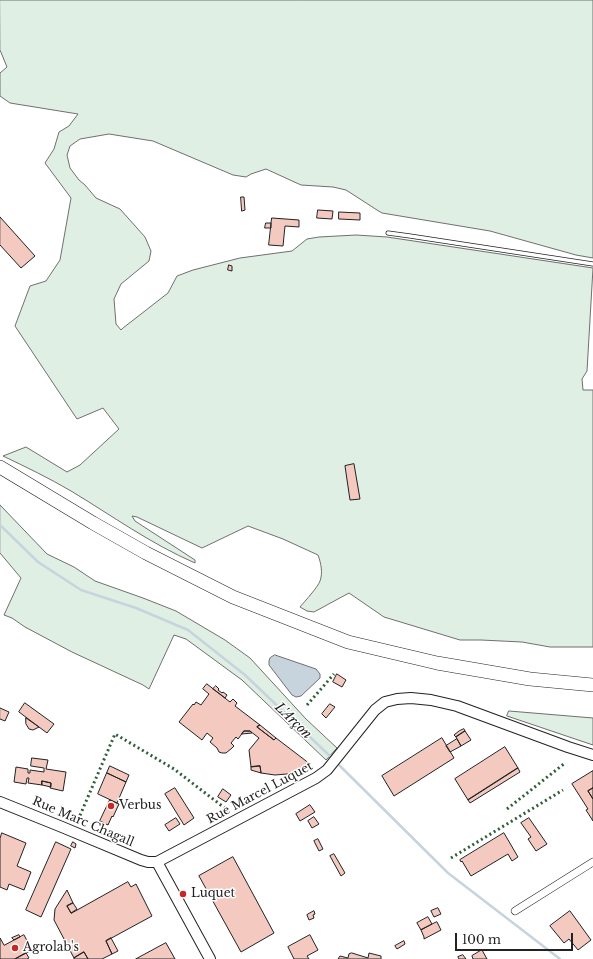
<!DOCTYPE html>
<meta charset="utf-8">
<style>
body{margin:0}
#map{position:relative;width:593px;height:959px;overflow:hidden;background:#fff;font-family:"Libre Baskerville",serif}
canvas{display:block}
.scale{position:absolute;left:455px;top:933px;width:118px;height:18px;box-sizing:border-box;border:2px solid #222;border-top:0;padding-left:5px;font-size:12px;line-height:14px;white-space:nowrap;color:#222;-webkit-text-stroke:3px #fff;paint-order:stroke}
</style>
<div id="map">
<canvas width="593" height="959"></canvas>
<div class="scale">100 m</div>
</div>
<script>
const ctx = document.querySelector('canvas').getContext('2d');
ctx.lineJoin = 'round';
function paint(path, color) {
  ctx.fillStyle = color;
  ctx.fill(path, 'evenodd');
}
function trace(path, color, width, dash) {
  ctx.strokeStyle = color;
  ctx.lineWidth = width;
  ctx.lineCap = dash ? 'butt' : 'round';
  ctx.setLineDash(dash || []);
  ctx.stroke(path);
}
function write(font, color, halo, rows, align = 'center') {
  ctx.font = font + ' "Libre Baskerville",serif';
  ctx.lineWidth = 3;
  ctx.setLineDash([]);
  ctx.textBaseline = 'middle';
  ctx.strokeStyle = halo;
  ctx.fillStyle = color;
  for (const [text, x, y, turn = 0] of rows) {
    ctx.save();
    ctx.translate(x, y);
    ctx.rotate((+turn || 0) * Math.PI / 180);
    ctx.textAlign = isNaN(turn) ? turn : align;
    if (halo) ctx.strokeText(text, 0, 0);
    ctx.fillText(text, 0, 0);
    ctx.restore();
  }
}
const green = new Path2D(`
 M0,0H593V258L576,255L490,231L382,213L377,210L346,190L333,187L301,185L266,169L251,174L246,177L233,175L153,141L109,134L80,139L70,146L67,155L70,168L79,180L85,185L96,198L120,209L145,237L151,251L149,261L121,284L114,299L116,324L121,330L123,328L168,293L177,276L193,270L240,258L292,251L307,239L319,237L356,235L387,237L593,268L587,371L582,379L583,390H593V647H550L522,642L481,640H460L384,617L349,593L314,612L307,611L300,607C305,601 318,587 320,581C323,573 321,563 318,555L283,539L248,526L202,548L137,517L132,516L135,521L195,560V563C151,544 111,515 71,491C49,478 26,467 3,456L26,447L67,472L80,465L119,429L103,408L77,419L15,326L30,286L46,281L60,260L71,198L45,163L54,149L59,132L69,126L78,114L10,103L0,96V73L7,67L0,50Z
 M0,505L47,554L74,567L95,581L143,598L176,611L225,640L250,658L306,719L337,748L326,760L242,680L186,639L174,635L149,689L143,685L72,652L25,627L12,618L4,615L21,578L0,553Z
 M509,711L593,718V745L507,716Z`);
paint(green, '#e0efe3');
trace(green, '#6f6f6f', 1);
const water = new Path2D(`
 M275,655L316,669L320,674V678L301,696L296,697L292,695L269,665V661L270,658Z`);
paint(water, '#c7d3dd');
trace(water, '#6f6f6f', 1);
trace(new Path2D(`
 M0,525L38,562L81,590L136,608L188,630L245,675L333,759
 M337,763L448,873L560,959`), '#c7d3dd', 2.5);
const building = new Path2D(`
 M241,197H244L245,210L242,211Z
 M318,210L333,211L332,219L317,218Z
 M339,212L360,213V220L339,219Z
 M0,217L35,256L21,268L0,245Z
 M272,218L299,220V227L285,226L283,246L269,245Z
 M266,223H271V228H265Z
 M229,265L232,266V271L228,270Z
 M354,464L360,499L350,500L345,466Z
 M337,674L346,680L342,687L333,682Z
 M207,684L230,702L233,699L237,703L235,706L260,725L257,727L274,740L276,738L310,764L297,771L287,774L275,775L261,773L260,766L251,767L249,750L259,738L250,731H244L238,739L236,737L231,743L234,746L232,748L226,753H222L219,752L217,748L210,742L213,738L207,733L202,740L179,722L193,704L194,705L196,702L201,705L209,694L203,689Z
 M216,686L219,689L218,690L222,693L223,692L227,695L225,698L213,689Z
 M25,703L54,724L47,733L19,712Z
 M330,704L335,707L326,718L322,714Z
 M0,708L9,712L5,721L0,719Z
 M26,718L39,727L33,730L29,729L26,724Z
 M260,725L276,738L274,740L257,727Z
 M464,729L465,731L456,737L454,735L459,731Z
 M244,731H250L252,733L242,734Z
 M465,731L471,740L461,746L456,737Z
 M442,738L454,758L394,796L382,776Z
 M457,739L461,746L450,752L446,746Z
 M505,747L518,768L468,800L455,779Z
 M32,758L48,760L46,769L66,772L63,791L50,788L51,783L42,781V785L28,783L29,778H27L26,784L14,782L16,767L28,769V773H30V770L44,772V768L31,766Z
 M110,766L129,775L126,782L107,773Z
 M260,766L261,773L251,770V767Z
 M518,768L520,772L470,803L468,800Z
 M593,771V788L588,791L593,799V821L586,810L588,809L572,784Z
 M107,773L126,782L117,803L98,794Z
 M42,781L51,783V787L42,785Z
 M175,788L194,818L184,825L165,794Z
 M593,788V799L588,791Z
 M223,789L231,795L226,802L218,797Z
 M110,800L119,804L113,817L112,816L108,825L100,821Z
 M310,805L315,812L300,821L296,814Z
 M314,817L319,824L312,828L308,821Z
 M176,818L180,824L169,831L165,825Z
 M529,818L547,844L536,851L528,839L531,837L521,823Z
 M2,833L26,843L17,866L31,872L24,890L9,884L7,890L0,887V839Z
 M504,833L518,857L512,861L508,854L471,876L462,861L461,862L460,860Z
 M318,839L323,849L319,851L314,841Z
 M56,842L71,849L41,917L26,910Z
 M73,842L76,844L75,848L71,846Z
 M334,854L345,873L341,876L330,856Z
 M233,857L274,933L241,952L199,876Z
 M128,882L131,887L136,884L152,916L106,941L112,954L102,959H88L84,952L74,958L54,920L55,909L67,890L73,903L67,906L71,913Z
 M73,903L77,909L71,913L67,906Z
 M438,908L441,914L434,917L431,911Z
 M314,911L315,914L313,915L314,918L309,920L307,915Z
 M570,911L591,940L578,950L569,939L564,943L550,926Z
 M428,917L432,924L421,930L417,923Z
 M437,922L441,930L424,939V937L421,930Z
 M19,935L20,937L14,940L12,938Z
 M24,935L32,950L15,959H0V938L4,945Z
 M310,935L318,950L307,956L309,959H294L288,947Z
 M111,938L118,951L112,954L106,941Z
 M404,941L405,944L397,949L395,946Z
 M166,943L175,959H136Z
 M482,950L487,959H473L472,956Z
 M84,952L88,959H74V958Z
 M26,953L29,958L27,959H15Z
 M352,953L368,958L369,953L381,956V959H338L340,956L348,958L349,954Z
 M463,955L466,959H459L458,957Z`);
paint(building, '#f3c9c0');
trace(building, '#222', 1);
const lane = new Path2D(`
 M388,233L410,236L593,264`);
const street = new Path2D(`
 M515,911L593,862`);
const secondary = new Path2D(`
 M0,802L62,827L141,860L148,862H157L316,778L327,770L375,710L385,702L397,699L411,698L431,700L457,706L568,747L593,755
 M157,862L210,959`);
const highway = new Path2D(`
 M0,467L93,523L146,553L233,597L348,642L437,663L530,679L593,685`);
trace(lane, '#222', 5);
trace(street, '#222', 8);
trace(secondary, '#222', 12);
trace(highway, '#222', 14);
trace(lane, '#fff', 3.5);
trace(street, '#fff', 7);
trace(secondary, '#fff', 10);
trace(highway, '#fff', 13);
trace(new Path2D(`
 M307,705L334,674
 M507,809L565,763
 M78,820L115,734L174,769L226,809L227,813L208,823
 M451,858L563,790`), '#2f5e38', 3, [2, 3]);
for (const [x, y, r, color] of [
 [111,806,4,"#c62828"],
 [183,894,4,"#c62828"],
 [15,948,4,"#c62828"]
]) {
  const dot = new Path2D();
  dot.arc(x, y, r, 0, 2 * Math.PI);
  ctx.fillStyle = color;
  ctx.fill(dot);
  trace(dot, '#fff', 1.5);
}
write('12px', '#222', '#fff', [
 ["Rue Marcel Luquet",260,793,-28],
 ["Rue Marc Chagall",83,822,23]
]);
write('12px', '#222', '#fff', [
 ["Verbus",119,806],
 ["Luquet",191,894],
 ["Agrolab's",23,948]
], 'left');
write('italic 13px', '#222', '#fff', [
 ["L'Arçon",293,721,44]
]);
</script>
